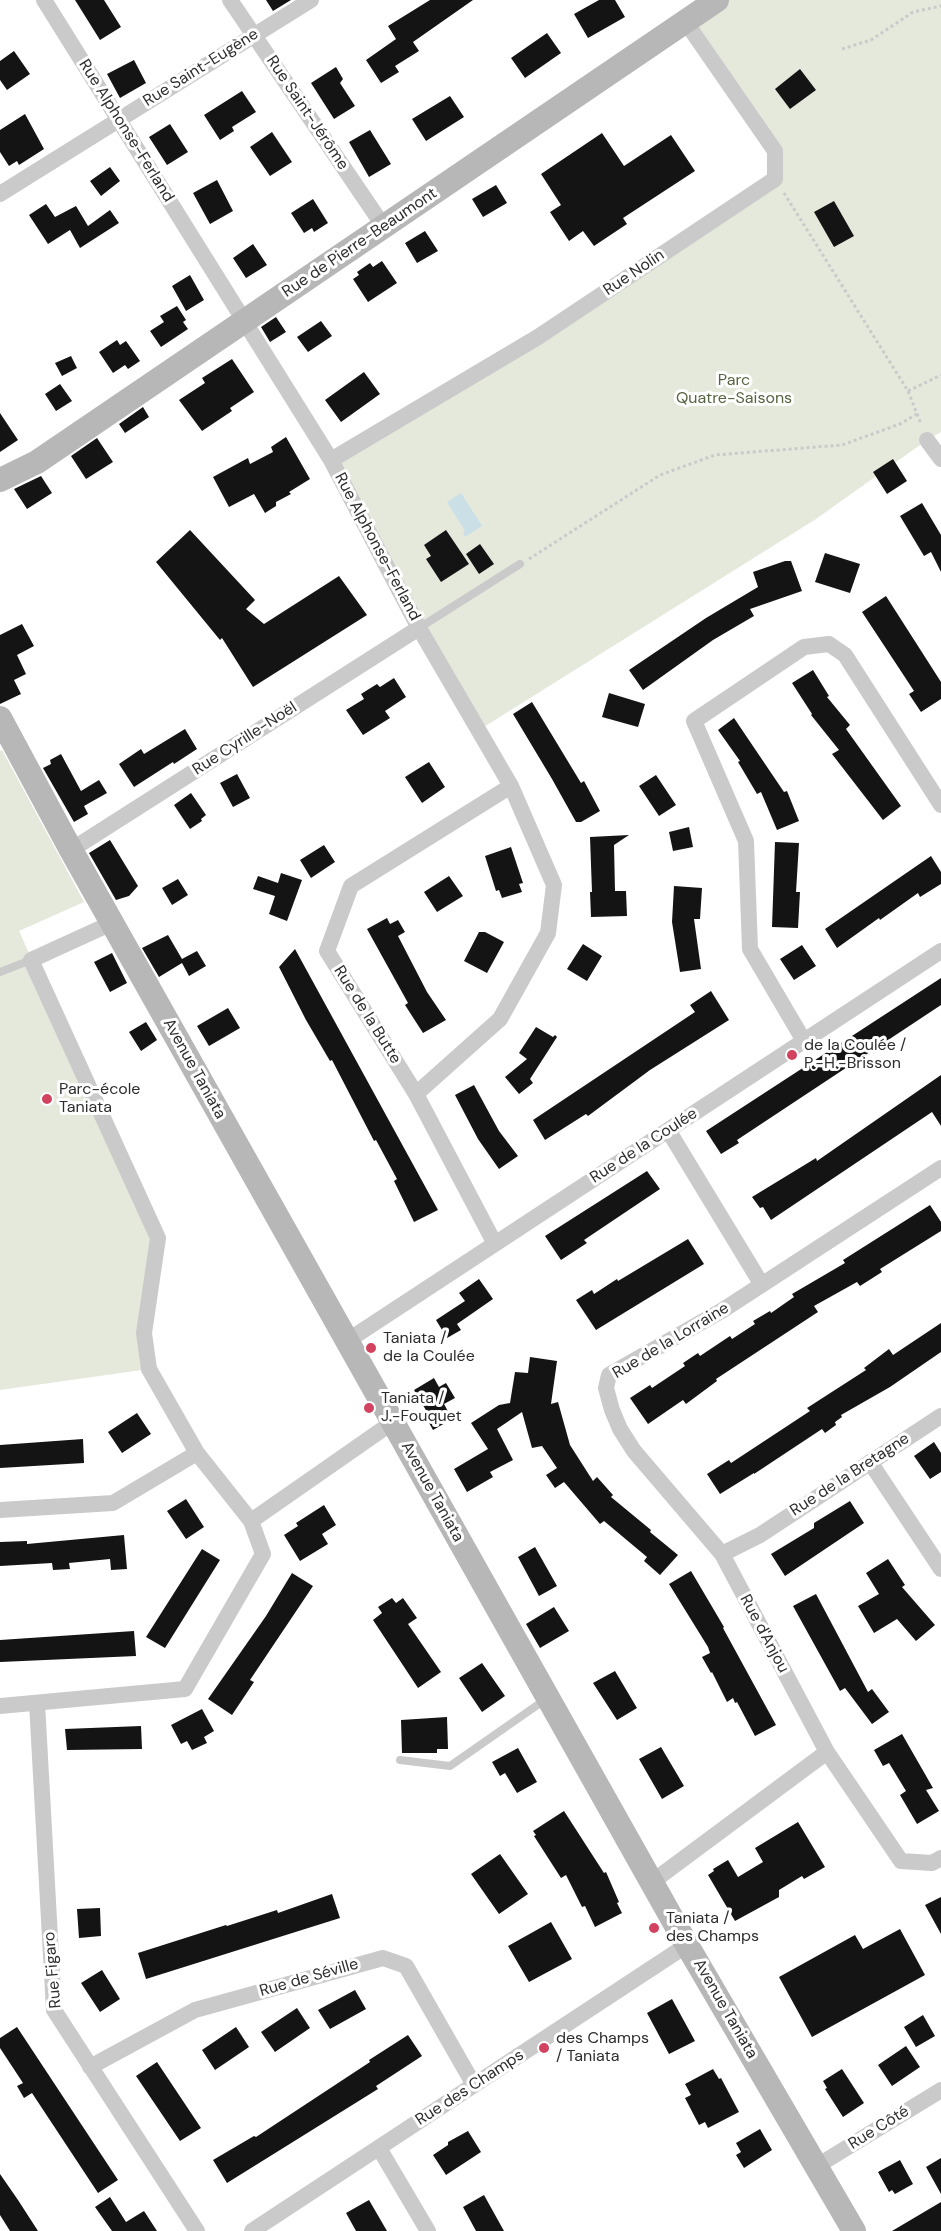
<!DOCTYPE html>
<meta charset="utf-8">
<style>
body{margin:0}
canvas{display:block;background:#fff}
</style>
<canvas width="941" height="2231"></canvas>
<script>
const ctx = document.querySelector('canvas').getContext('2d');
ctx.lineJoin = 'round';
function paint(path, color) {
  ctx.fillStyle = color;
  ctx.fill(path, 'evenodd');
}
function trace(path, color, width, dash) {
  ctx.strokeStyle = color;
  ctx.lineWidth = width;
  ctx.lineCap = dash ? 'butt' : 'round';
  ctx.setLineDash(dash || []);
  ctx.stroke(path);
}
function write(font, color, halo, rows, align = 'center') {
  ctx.font = font + ' "DM Sans",sans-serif';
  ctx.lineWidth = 6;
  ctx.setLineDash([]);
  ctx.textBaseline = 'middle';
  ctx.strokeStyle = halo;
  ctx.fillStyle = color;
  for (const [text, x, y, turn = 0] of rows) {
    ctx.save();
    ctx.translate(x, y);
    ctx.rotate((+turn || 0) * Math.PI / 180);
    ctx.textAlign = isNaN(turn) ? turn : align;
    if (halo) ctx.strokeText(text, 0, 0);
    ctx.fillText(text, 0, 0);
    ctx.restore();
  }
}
paint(new Path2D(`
 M717,0H941V432L927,440L816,519L479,730L331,460L775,179V150L685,21Z
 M2,750L84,902L19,931L158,1238L149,1369L0,1390V751Z`), '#e5e9dc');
paint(new Path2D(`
 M461,493L482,526L465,537L463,533L465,531L447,502Z`), '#cbdfe7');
paint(new Path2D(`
 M75,0H104L121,27L100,40Z
 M266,0H291L273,11Z
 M430,0H473L413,42L419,51L395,66L399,72L381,83L366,60L396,39L388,26Z
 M599,0H615L625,17L588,38L574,14Z
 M547,33L561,53L525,78L511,58Z
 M14,51L30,74L7,90L0,80V61Z
 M134,60L146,83L120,98L107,74Z
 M336,67L343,79L340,83L355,106L334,119L311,83Z
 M800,69L816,90L790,109L775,89Z
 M242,91L256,112L232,127L234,131L220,140L204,115Z
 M450,96L464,117L426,141L412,119Z
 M25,114L44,149L19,165L17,161L9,166L0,152V130Z
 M170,124L188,152L167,165L149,137Z
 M370,130L391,164L369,177L349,142Z
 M272,132L292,162L270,176L250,147Z
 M602,133L624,166L671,135L695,171L623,218L627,224L594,246L583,231L569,241L550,212L561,205L541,174Z
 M110,167L120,181L101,196L90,181Z
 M217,180L233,211L210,224L193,193Z
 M496,185L507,203L483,217L472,199Z
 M313,199L328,223L314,232L312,228L304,233L291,213Z
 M834,201L854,236L834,247L814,212Z
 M46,204L55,217L76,206L88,226L110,210L119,223L80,248L70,230L48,244L29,215Z
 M425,231L438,251L417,263L405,243Z
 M253,244L267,265L246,278L233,258Z
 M382,261L397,283L368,302L353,279L359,275L357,272L370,263L373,267Z
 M190,275L204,300L186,311L172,286Z
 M177,306L186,320L183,322L188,329L161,347L150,331L164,322L160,316Z
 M276,317L286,332L270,342L261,327Z
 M321,321L332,336L308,352L297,337Z
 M117,340L120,345L126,341L140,361L128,369L125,365L113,373L99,352Z
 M71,356L77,368L62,376L55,363Z
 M232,359L254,392L230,408L232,411L202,431L179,400L205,383L202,378Z
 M364,372L380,394L341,422L325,400Z
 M60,384L72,401L56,411L45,394Z
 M143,407L149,417L125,433L119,424Z
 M0,413L18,440L0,452Z
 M286,437L310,479L289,492L291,494L276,502V506L265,513L254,494L229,507L213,477L248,458L250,464L273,452L271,447Z
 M97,438L113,462L86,479L71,456Z
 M893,459L907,481L887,494L873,472Z
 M41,476L52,493L27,509L14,489Z
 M922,503L941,535V572L931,552L924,556L900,516Z
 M190,530L255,600L246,609L264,624L339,576L367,615L253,687L222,638L220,640L156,562Z
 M446,530L469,564L441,582L426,559L431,556L424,545Z
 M480,544L494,564L479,574L466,554Z
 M825,553L860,564L850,593L815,582Z
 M785,561H791L802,591L750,609L754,616L713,640L643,690L629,670L706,618L758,587L753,572Z
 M886,596L941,682V699L921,712L909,694L914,691L862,612Z
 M22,624L34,646L17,655L26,674L14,680L21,694L0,704V635Z
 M813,670L829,696L827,697L850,725L846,729L901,806L883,820L832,754L839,750L811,715L812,714L792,683Z
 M394,678L406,697L385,711L390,718L363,735L346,710L364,699L361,694L377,684L380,687Z
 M609,693L645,704L638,727L602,717Z
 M532,702L581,783L584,781L600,811L581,822H576L552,779L513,714Z
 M734,718L784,792L787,791L799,821L777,830L761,792L757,794L738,762L740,761L718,730Z
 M185,729L197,749L174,764L173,762L134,787L119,764L141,749L144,754Z
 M61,754L81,791L99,780L107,793L84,806L88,814L74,822L43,768L51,764L50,760Z
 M429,762L445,787L422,803L405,777Z
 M237,774L250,798L233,807L220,783Z
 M656,775L676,805L659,816L639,786Z
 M191,793L206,815L201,819L202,821L190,829L174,805Z
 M689,827L693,847L673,851L669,832Z
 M629,835L614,845L615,891H626L627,916L591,917L590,892H592L590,837Z
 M110,840L138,886L129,896L116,900L89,853Z
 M775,842L799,843L796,892H800L798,928L772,927Z
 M324,845L335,862L311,878L300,860Z
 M511,847L523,883L519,884L522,892L502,898L499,890L496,891L485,856Z
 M931,856L941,872V884L920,897L918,893L880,920L879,918L837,948L825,929Z
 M281,873L302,880L287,921L269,914L275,896L253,889L258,876L278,883Z
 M449,876L463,896L437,912L424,892Z
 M178,879L188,895L172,905L162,888Z
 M674,886L702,888L700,919H694L701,969L680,972L672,922Z
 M387,918L390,924L398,920L405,932L398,936L427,992L446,1020L423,1033L405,1005L408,1003L367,929Z
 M479,932H485L504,942L487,973L464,961Z
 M168,935L182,959L197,951L206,966L189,976L182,963L159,977L142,948Z
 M583,944L602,956L587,981L567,969Z
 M802,945L816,966L794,980L780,959Z
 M295,949L438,1210L414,1222L394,1181L397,1179L376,1140L374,1141L332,1060L330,1061L306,1020L279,967Z
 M112,953L127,983L110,992L94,962Z
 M941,978V1005L737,1140L739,1143L721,1154L706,1131Z
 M711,991L729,1020L650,1070L588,1116L586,1114L545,1140L533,1120L695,1012L690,1005Z
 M228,1008L240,1028L209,1046L197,1026Z
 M146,1022L157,1040L141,1051L129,1032Z
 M536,1027L553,1037L555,1035L557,1037L530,1079L533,1083L519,1094L505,1077L527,1059L519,1053Z
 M941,1075V1126L932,1112L771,1220L763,1207L760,1208L752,1197L816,1158L817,1161Z
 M474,1085L499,1131L518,1156L499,1169L478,1139L455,1095Z
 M647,1171L660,1189L584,1240L587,1243L561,1260L545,1236Z
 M930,1205L941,1222V1231L880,1269L882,1272L860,1286L857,1282L814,1306L818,1312L716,1379L717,1381L686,1404L683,1400L648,1424L630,1398L650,1385L652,1388L685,1366L683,1363L698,1353L700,1356L730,1336L732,1339L755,1324L753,1321L770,1311L771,1313L794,1297L792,1294L845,1263L843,1260Z
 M688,1239L704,1264L596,1330L576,1300L592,1290L594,1294L617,1279L618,1281Z
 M479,1279L493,1299L457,1324L461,1330L447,1338L436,1320L465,1301L459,1293Z
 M941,1323V1352L890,1387L841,1415L842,1417L835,1422L836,1425L825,1433L822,1429L754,1474V1473L720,1494L707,1474L729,1460L731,1463L810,1411L807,1408L866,1370L864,1368L889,1349L893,1355Z
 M530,1357L557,1361L551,1404L558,1402L570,1445L593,1481L597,1477L613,1495L611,1497L651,1530L650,1532L678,1555L660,1575L644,1561L647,1557L604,1521L600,1524L564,1482L555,1488L546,1475L557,1468L542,1446L532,1448L522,1412L497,1429L513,1460L490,1472L493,1477L467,1492L454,1469L488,1449L471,1423L499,1405L510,1403L515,1372L528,1373Z
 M434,1378L439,1387L446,1383L455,1398L444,1404L452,1419L433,1430L424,1414L427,1412L414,1390Z
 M137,1413L151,1434L122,1453L108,1432Z
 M83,1439L84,1463L0,1468V1445Z
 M934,1442L941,1453V1472L930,1479L914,1456Z
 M186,1499L204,1527L186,1539L167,1511Z
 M850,1501L864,1523L785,1576L771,1554L814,1528V1523Z
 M324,1505L336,1525L322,1534L328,1544L300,1561L284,1535L298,1526L296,1523Z
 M124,1535L127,1569L111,1570L110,1559L69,1563L70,1569L53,1570L52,1563L0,1566V1542L27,1541V1544Z
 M535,1547L557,1586L539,1596L518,1557Z
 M202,1549L220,1560L165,1648L146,1637Z
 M888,1559L905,1585L902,1587L935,1625L916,1641L897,1619L874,1633L858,1606L879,1594L866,1573Z
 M691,1571L724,1627L723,1628L776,1725L755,1736L737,1702L735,1703L733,1698L727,1702L712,1672L711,1673L702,1657L710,1653L708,1647L669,1584Z
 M292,1573L313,1586L250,1680L254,1682L232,1715L208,1699L266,1616Z
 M816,1594L868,1692L872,1689L889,1712L872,1724L845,1688L840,1691L793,1606Z
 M392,1598L396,1603L403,1598L417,1618L408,1624L441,1672L418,1688L373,1620L382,1613L378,1607Z
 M554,1607L569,1631L540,1648L526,1624Z
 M134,1631L136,1656L0,1662V1640Z
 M482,1663L505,1696L482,1712L459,1678Z
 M615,1671L637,1708L617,1720L593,1683Z
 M202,1709L214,1731L204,1737L207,1743L192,1750L187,1741L181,1744L171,1725Z
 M447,1717L448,1749H437V1753H402L401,1720Z
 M141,1726L142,1749L67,1750L65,1729Z
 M902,1734L933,1788L926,1790L939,1811L917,1824L900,1795L906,1791L889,1763L883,1766L874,1750Z
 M661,1747L684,1786L662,1799L639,1759Z
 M518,1748L537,1782L517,1793L505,1773L500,1776L492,1762Z
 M564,1811L604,1873L606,1872L619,1902L617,1903L622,1913L595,1927L585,1906L582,1907L566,1875L561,1878L534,1836L536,1835L533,1831Z
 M798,1822L825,1867L804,1879L802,1876L779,1890V1897L735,1921L708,1875L714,1871L713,1869L728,1860L738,1877L763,1862L755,1848Z
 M500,1854L528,1894L499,1914L471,1874Z
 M332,1894L340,1918L146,1979L138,1953L226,1925L227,1926L277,1910L278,1913Z
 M941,1897V1934L925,1905Z
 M100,1908L101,1936L79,1938L77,1909Z
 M551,1922L572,1959L529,1982L508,1946Z
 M900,1929L925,1975L812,2037L779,1977L855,1935L863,1949Z
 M102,1970L120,1999L100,2012L81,1983Z
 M355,1990L366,2009L330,2029L318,2010Z
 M672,1999L695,2041L669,2054L647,2013Z
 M297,2008L310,2028L275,2052L261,2032Z
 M923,2015L935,2036L916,2047L904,2027Z
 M17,2027L118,2180L98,2193L32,2093L24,2098L17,2086L23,2083L0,2048V2038Z
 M236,2027L249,2047L215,2070L202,2050Z
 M408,2035L422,2056L376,2086L378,2089L227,2183L213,2160L254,2136L256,2137L370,2062L369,2060Z
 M906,2046L920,2067L892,2086L878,2065Z
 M157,2062L201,2128L180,2141L136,2076Z
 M713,2069L719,2079L721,2078L739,2112L708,2128L705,2122L699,2125L685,2098L691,2095L685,2084Z
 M842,2069L864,2103L843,2117L825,2089L827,2088L823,2081Z
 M760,2129L772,2150L744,2168L736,2155L741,2152L736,2143Z
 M468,2131L481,2152L446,2175L433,2155L448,2145V2142Z
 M941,2158V2194L926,2167Z
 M900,2160L913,2184L895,2194L892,2190L889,2192L878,2172Z
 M0,2174L18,2200L38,2231H10L0,2215Z
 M484,2195L504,2231H476L463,2207Z
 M110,2197L126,2222L144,2211L157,2231H112L95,2207Z
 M369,2200L387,2231H356L346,2213Z
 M941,2202V2231H892Z`), '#141414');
trace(new Path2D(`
 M842,49L871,40L913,12L941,6
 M784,193L908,391L921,424
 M908,391L941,375
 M529,559L660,475L715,455L842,445L900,424L917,414`), '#cacaca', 3, [3, 3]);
trace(new Path2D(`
 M419,628L520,564
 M0,972L31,960
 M400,1760L450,1766L546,1699`), '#cacaca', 8);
trace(new Path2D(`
 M44,0L331,460L419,628L511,786L554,885L548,933L500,1019L416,1094
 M230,0L384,227
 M0,194L311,0
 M927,440L941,459
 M331,460L538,337L775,179V151L685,21
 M71,850L419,628
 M112,923L31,960L158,1238L144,1333L149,1369L197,1453L251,1521
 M804,1041L750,949L746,841L694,721L804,647L829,644L845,655L941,805
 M668,1130L762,1285
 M495,1244L416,1094L327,951L351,886L511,786
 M347,1341L941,951
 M941,1416L760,1535L722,1554L827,1752L901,1861L932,1863L941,1858
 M870,1462L941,1569
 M0,1510L113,1503L197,1453
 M722,1554L634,1451L620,1429L612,1410L606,1388L609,1375L723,1310L941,1168
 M37,1703L54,2010L197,2231
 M0,1706L185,1689L263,1554L251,1521L393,1422
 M652,1882L827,1752
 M90,2067L195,2010L383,1958L406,1966L474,2085
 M379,2148L428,2231
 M817,2166L941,2090
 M252,2231L687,1945`), '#cacaca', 16);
trace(new Path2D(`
 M0,480L37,462L717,0
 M0,718L71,850L687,1945L854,2231`), '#b7b7b7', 24);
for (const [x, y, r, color] of [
 [792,1055,6,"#d1435f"],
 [47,1099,6,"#d1435f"],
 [371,1348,6,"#d1435f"],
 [369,1408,6,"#d1435f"],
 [654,1928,6,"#d1435f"],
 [544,2048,6,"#d1435f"]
]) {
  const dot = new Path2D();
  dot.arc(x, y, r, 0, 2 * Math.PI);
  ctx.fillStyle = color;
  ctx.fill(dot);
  trace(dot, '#fff', 2);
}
write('16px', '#2d2d2d', '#fff', [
 ["Rue Saint-Eugène",201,68,-32],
 ["Rue Saint-Jérôme",307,113,56],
 ["Rue Alphonse-Ferland",126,131,58],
 ["Rue de Pierre-Beaumont",360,243,-34],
 ["Rue Nolin",634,273,-34],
 ["Rue Alphonse-Ferland",377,547,62],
 ["Rue Cyrille-Noël",245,739,-33],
 ["Rue de la Butte",367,1015,58],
 ["Avenue Taniata",194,1069,61],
 ["Rue de la Coulée",644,1146,-33],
 ["Rue de la Lorraine",671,1341,-31],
 ["Rue de la Bretagne",850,1475,-33],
 ["Avenue Taniata",432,1492,61],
 ["Rue d'Anjou",764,1634,62],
 ["Rue Figaro",53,1970,-95],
 ["Rue de Séville",309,1978,-16],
 ["Avenue Taniata",725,2009,60],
 ["Rue des Champs",470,2088,-33],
 ["Rue Côté",879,2128,-32]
]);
write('16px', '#556440', '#fff', [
 ["Parc",734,381],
 ["Quatre-Saisons",734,399]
]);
write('16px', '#2d2d2d', '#fff', [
 ["de la Coulée /",804,1046],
 ["P.-H.-Brisson",804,1064],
 ["Parc-école",59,1090],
 ["Taniata",59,1108],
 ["Taniata /",383,1339],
 ["de la Coulée",383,1357],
 ["Taniata /",381,1399],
 ["J.-Fouquet",381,1417],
 ["Taniata /",666,1919],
 ["des Champs",666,1937],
 ["des Champs",556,2039],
 ["/ Taniata",556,2057]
], 'left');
</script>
